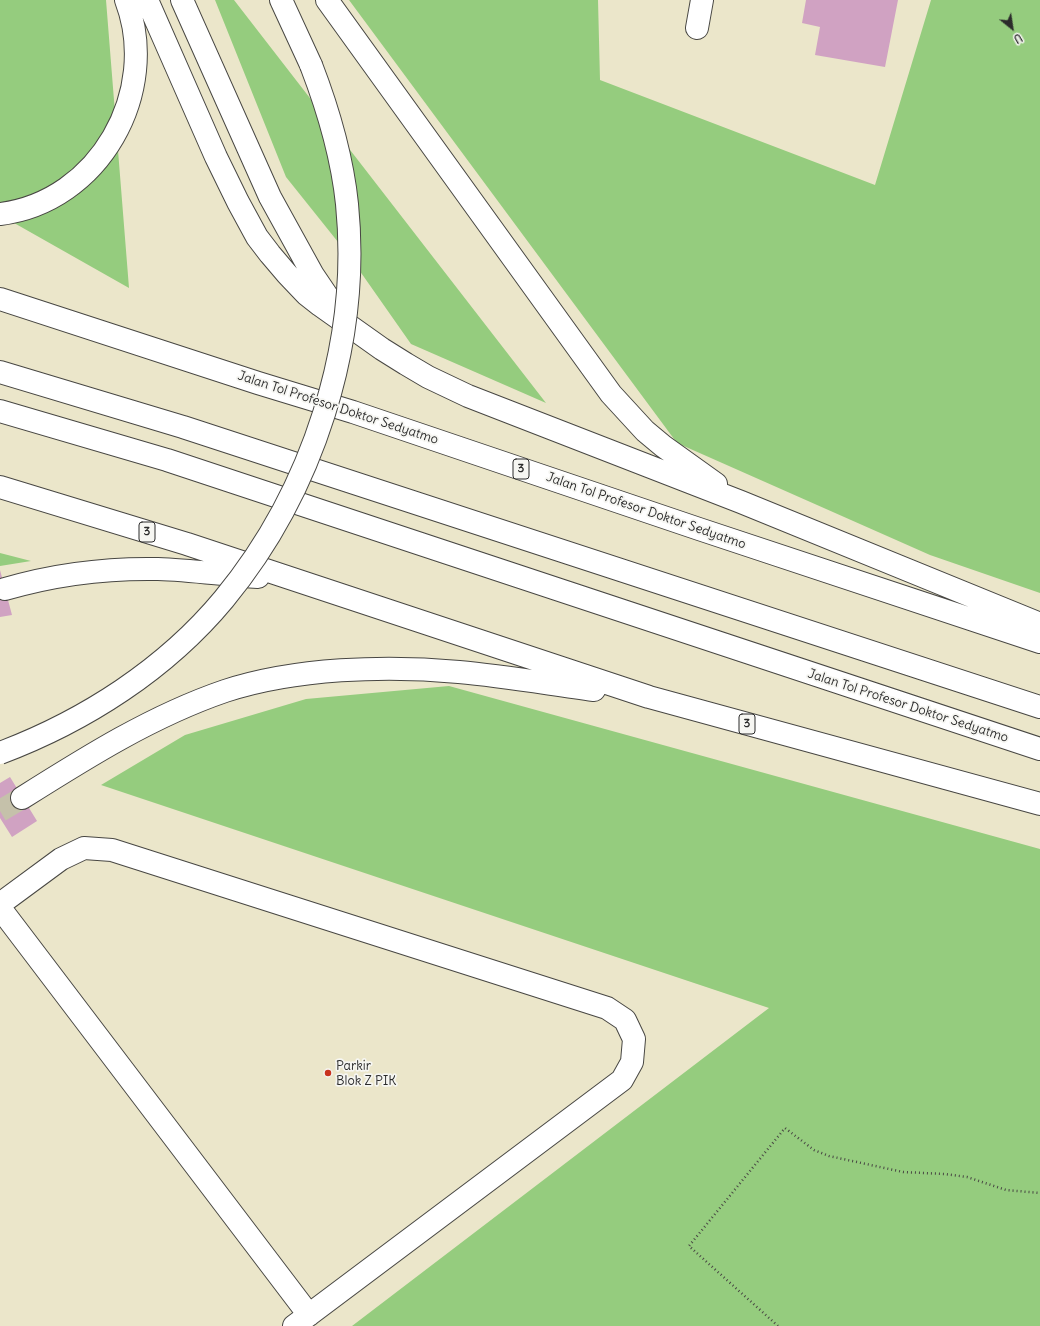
<!DOCTYPE html>
<style>
body{margin:0}
#map{position:relative;width:1040px;height:1326px;overflow:hidden;background:#ebe6ca;font-family:Delius,sans-serif}
canvas{display:block}
.north{position:absolute;left:992px;top:8px;width:40px;height:40px;-webkit-text-stroke:3px #f6f6f2;paint-order:stroke;rotate:150deg;font-size:11px;font-weight:700;line-height:16px;text-align:center;color:#2b2b2b}
.north::after{content:'';display:block;margin:auto;width:14px;height:18px;background:#2b2b2b;clip-path:polygon(50% 0,100% 100%,50% 72%,0 100%)}
</style>
<div id="map">
<canvas width="1040" height="1326"></canvas>
<div class="north">U</div>
</div>
<script>
const ctx = document.querySelector('canvas').getContext('2d');
ctx.lineJoin = 'round';
function paint(path, color) {
  ctx.fillStyle = color;
  ctx.fill(path, 'evenodd');
}
function trace(path, color, width, dash) {
  ctx.strokeStyle = color;
  ctx.lineWidth = width;
  ctx.lineCap = dash ? 'butt' : 'round';
  ctx.setLineDash(dash || []);
  ctx.stroke(path);
}
function write(font, color, halo, rows, align = 'center') {
  ctx.font = font + ' Delius,sans-serif';
  ctx.lineWidth = 3.5;
  ctx.setLineDash([]);
  ctx.textBaseline = 'middle';
  ctx.strokeStyle = halo;
  ctx.fillStyle = color;
  for (const [text, x, y, turn = 0] of rows) {
    ctx.save();
    ctx.translate(x, y);
    ctx.rotate((+turn || 0) * Math.PI / 180);
    ctx.textAlign = isNaN(turn) ? turn : align;
    if (halo) ctx.strokeText(text, 0, 0);
    ctx.fillText(text, 0, 0);
    ctx.restore();
  }
}
paint(new Path2D(`
 M0,0H106L129,288L0,215Z
 M215,0H234L546,403L411,344L350,257L286,177Z
 M349,0H598L600,80L875,185L931,0H1040V593L930,555L677,443Z
 M0,553L31,561L0,566Z
 M449,686L1040,849V1326H352L769,1008L101,785L185,735L306,699Z`), '#95cc7e');
paint(new Path2D(`
 M806,0H898L885,67L815,55L820,27L802,23Z
 M0,570L12,615L0,617Z
 M10,777L37,821L12,837L0,818V783Z`), '#d0a2c2');
trace(new Path2D(`
 M0,811L22,798`), '#c5c1aa', 22, [22, 11]);
const minor = new Path2D(`
 M697,28L702,0
 M0,904L61,859L84,848L112,850L607,1008L625,1020L634,1039L632,1062L622,1080L294,1326
 M0,908L309,1315`);
const highway = new Path2D(`
 M147,0L216,157L238,202L257,237L270,254L287,274L306,294L320,305L382,349L406,364L428,377L468,396L741,502L1040,624
 M182,0L270,197L313,275L338,312
 M281,0L311,65
 M327,0L611,394L645,431L663,446L716,484
 M0,214C99,202 161,92 126,0
 M0,299L258,383L353,412L699,529L1040,642
 M0,372L183,427L1040,707
 M0,411L167,460L1040,749
 M0,487L187,544L649,697L1040,804
 M5,589C56,574 105,568 158,569C191,570 225,575 258,577
 M22,798C87,757 152,716 225,691C295,668 386,665 459,672C504,676 549,684 594,690`);
trace(minor, '#484743', 24);
trace(highway, '#484743', 24);
trace(new Path2D(`
 M778,1326L689,1246L785,1128L814,1150L829,1156L903,1172L945,1174L967,1177L1006,1190L1040,1193`), '#484743', 2.5, [1, 3]);
trace(minor, '#fff', 22);
trace(highway, '#fff', 22);
const highwayBridge = new Path2D(`
 M0,753C85,721 166,669 224,599C313,491 361,343 347,204C342,156 328,109 311,65`);
trace(highwayBridge, '#484743', 24, []);
trace(highwayBridge, '#fff', 22);
for (const [x, y, r, color] of [
 [328,1073,4,"#c8321e"]
]) {
  const dot = new Path2D();
  dot.arc(x, y, r, 0, 2 * Math.PI);
  ctx.fillStyle = color;
  ctx.fill(dot);
  trace(dot, '#f6f6f2', 1.5);
}
for (const [x, y, w] of [
 [521,469,16],
 [147,532,16],
 [747,724,16]
]) {
  const box = new Path2D();
  box.roundRect(x - w / 2, y - 10, w, 20, 3);
  ctx.fillStyle = '#f6f6f2';
  ctx.fill(box);
  trace(box, '#2b2b2b', 1);
}
write('bold 12px', '#2b2b2b', null, [
 ["3",521,469],
 ["3",147,532],
 ["3",747,724]
]);
write('13px', '#2b2b2b', '#f6f6f2', [
 ["Jalan Tol Profesor Doktor Sedyatmo",338,408,18],
 ["Jalan Tol Profesor Doktor Sedyatmo",646,511,19],
 ["Jalan Tol Profesor Doktor Sedyatmo",908,706,18]
]);
write('13px', '#2b2b2b', '#f6f6f2', [
 ["Parkir",336,1066],
 ["Blok Z PIK",336,1081]
], 'left');
</script>
